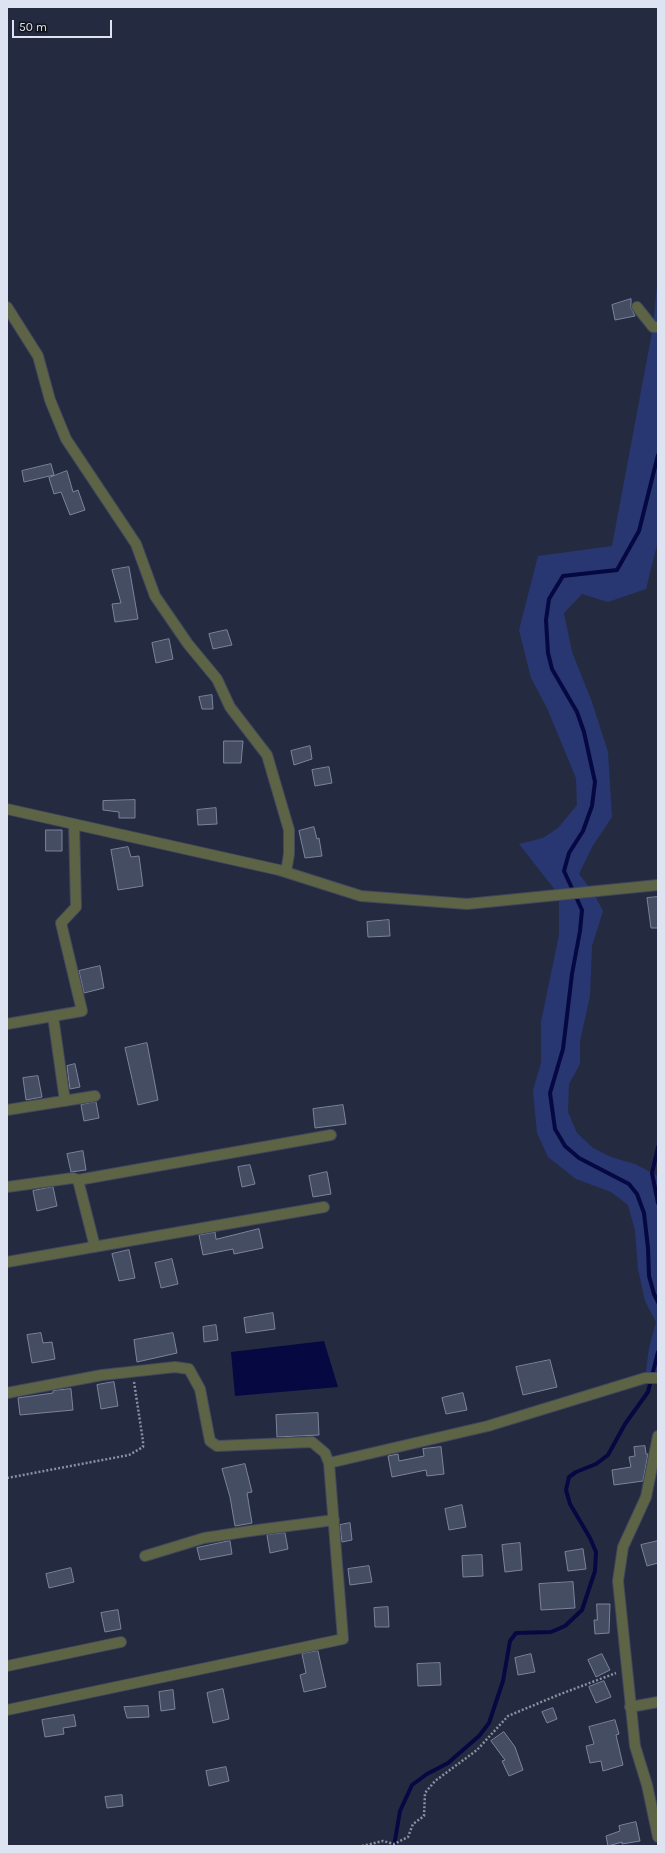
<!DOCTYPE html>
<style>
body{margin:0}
#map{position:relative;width:665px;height:1853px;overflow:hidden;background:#242b40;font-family:Karla,sans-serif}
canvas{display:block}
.frame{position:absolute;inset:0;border:8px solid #dee3f1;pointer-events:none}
.scale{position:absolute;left:12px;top:20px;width:100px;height:18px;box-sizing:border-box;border:2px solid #dee3f1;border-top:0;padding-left:5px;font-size:12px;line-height:14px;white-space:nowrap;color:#dee3f1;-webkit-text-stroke:3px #11141d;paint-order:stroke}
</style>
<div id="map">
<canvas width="665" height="1853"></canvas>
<div class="frame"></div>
<div class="scale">50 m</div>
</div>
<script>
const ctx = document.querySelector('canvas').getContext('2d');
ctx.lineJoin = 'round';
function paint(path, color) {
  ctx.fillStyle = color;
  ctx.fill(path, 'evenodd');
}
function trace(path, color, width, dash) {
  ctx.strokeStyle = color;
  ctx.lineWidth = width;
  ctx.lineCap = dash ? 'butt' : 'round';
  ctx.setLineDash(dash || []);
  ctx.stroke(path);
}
paint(new Path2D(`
 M658,274V541L646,589L608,602L582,594L564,613L572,652L592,702L608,752L612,817L592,847L579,874L593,892L603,911L592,946L590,996L580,1041V1064L569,1084L568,1112L577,1133L593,1148L611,1157L635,1164L658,1176V1378H645L649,1348L656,1322L645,1301L638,1269L635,1230L628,1205L611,1192L576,1179L548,1157L537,1133L533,1090L541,1063V1022L559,935V895L519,844L543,838L558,828L577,805L576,778L547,708L531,678L519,630L538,556L612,546L653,327Z`), '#283772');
paint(new Path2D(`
 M324,1341L338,1387L235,1396L231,1352Z`), '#060842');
trace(new Path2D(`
 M658,455L639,531L617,570L563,576L549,599L546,620L548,653L552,669L577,712L584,732L595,782L592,806L583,831L569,853L564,871L582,910L580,931L572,974L563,1049L550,1093L555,1129L565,1146L579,1158L629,1184L637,1194L644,1213L648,1248L649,1276L654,1294L658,1302
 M658,1147L652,1173L658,1203
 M394,1846L400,1811L412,1785L427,1774L448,1763L479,1736L489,1723L503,1681L510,1641L516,1633L551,1632L565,1626L582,1610L595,1571L596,1552L590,1538L570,1504L566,1490L569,1477L576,1472L596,1464L608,1455L625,1424L648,1392L658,1352`), '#060842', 4);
const building = new Path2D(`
 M631,299V308L635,316L615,320L612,305Z
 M51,464L54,475L24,482L22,471Z
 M67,471L73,492L78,490L85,510L70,515L61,492L54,494L49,478Z
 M129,567L138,619L115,622L112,604L121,603L112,570Z
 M227,630L232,645L213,649L209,634Z
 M169,639L173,659L156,663L152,643Z
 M212,695L213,709H202L199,697Z
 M224,741H243L241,763H224Z
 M310,746L312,759L294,765L291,751Z
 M329,767L332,783L315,786L312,770Z
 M135,800V818H119V812L103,810V801Z
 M216,808L217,824L198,825L197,810Z
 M314,827L317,839L319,838L322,856L305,858L299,831Z
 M46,830H62V851H46Z
 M128,847L131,857L139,856L143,886L118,890L111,850Z
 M658,897V928H651L647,898Z
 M389,920L390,936L368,937L367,922Z
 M100,966L104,988L84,993L79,971Z
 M147,1043L158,1100L138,1105L125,1048Z
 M75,1064L80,1087L70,1089L67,1066Z
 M38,1076L42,1097L26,1100L23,1078Z
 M96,1102L99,1118L84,1121L81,1105Z
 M343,1105L346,1124L315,1128L313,1109Z
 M83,1151L86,1170L71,1172L67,1154Z
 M250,1165L255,1184L242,1187L238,1167Z
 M327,1172L331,1194L313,1197L309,1176Z
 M53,1187L57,1206L37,1211L33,1191Z
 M259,1229L263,1248L234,1254L233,1249L203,1255L199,1235L215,1232L216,1239Z
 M129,1250L135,1278L119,1281L112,1254Z
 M172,1259L178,1284L161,1288L155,1263Z
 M273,1313L275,1329L246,1333L244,1318Z
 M216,1325L218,1340L204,1342L203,1327Z
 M41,1333L43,1343L52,1342L55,1359L32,1363L27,1335Z
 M173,1333L177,1353L137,1362L134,1340Z
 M550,1360L557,1387L523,1395L516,1367Z
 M114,1382L118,1406L101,1409L97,1385Z
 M71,1389L73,1410L20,1415L18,1398L53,1393V1391Z
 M463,1393L467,1410L446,1414L442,1398Z
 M318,1413L319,1435L277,1437L276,1415Z
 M645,1446L646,1454H648L643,1481L614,1485L612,1470L631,1467L629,1457L635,1456L634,1447Z
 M441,1447L444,1474L427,1476L426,1470L392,1477L388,1456L398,1454L399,1461L424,1456L423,1449Z
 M245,1464L252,1492L247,1493L252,1523L235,1526L230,1497L222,1469Z
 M462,1505L466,1527L449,1530L445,1509Z
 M350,1523L352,1540L342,1542L340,1525Z
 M285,1533L288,1549L270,1553L267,1535Z
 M230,1541L232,1554L200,1560L197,1548Z
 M658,1541V1563L647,1566L641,1545Z
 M520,1543L522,1570L505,1572L502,1545Z
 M583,1549L586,1569L568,1571L565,1552Z
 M482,1555L483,1576L463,1577L462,1556Z
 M369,1566L372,1582L350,1585L348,1569Z
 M71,1568L74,1582L49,1588L46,1574Z
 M573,1582L575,1608L541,1610L539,1584Z
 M597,1604H610L609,1633L595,1634L594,1620H597Z
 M388,1607L389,1627H375L374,1608Z
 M118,1610L121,1629L105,1632L101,1613Z
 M318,1651L326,1687L304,1692L300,1675L306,1673L302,1654Z
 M531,1654L535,1672L518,1675L515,1658Z
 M602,1654L610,1670L596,1677L588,1660Z
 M440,1663L441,1685L418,1686L417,1664Z
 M604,1681L611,1697L596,1703L589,1687Z
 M223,1689L229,1719L213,1723L207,1693Z
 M173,1690L175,1709L161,1711L159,1692Z
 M148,1706L149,1717L127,1718L124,1707Z
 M553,1708L557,1719L547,1723L542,1712Z
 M74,1715L76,1726L63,1728L64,1734L45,1737L42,1720Z
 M615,1720L619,1734L616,1735L623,1765L603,1771L601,1761L590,1763L586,1746L594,1744L589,1727Z
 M504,1732L515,1747L523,1770L509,1776L502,1761L505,1760L491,1741Z
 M226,1767L229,1781L209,1786L206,1771Z
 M122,1795L123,1806L107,1808L105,1797Z
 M636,1822L640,1841L622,1844V1842L608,1846L606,1836L620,1831L619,1826Z`);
paint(building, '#454d63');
trace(building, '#7b839d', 1);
const street = new Path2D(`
 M7,307L38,356L50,400L66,439L136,544L155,596L188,644L217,679L230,707L267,755L289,830V854L286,872
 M637,307L653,327H658
 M7,809L279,870L361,896L467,904L658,885
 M53,1016L65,1101
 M7,1024L82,1011L61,923L76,907L74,824
 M7,1110L95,1096
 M78,1180L331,1135
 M7,1187L73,1178L78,1180L95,1247
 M7,1262L324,1207
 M7,1393L102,1375L175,1367L189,1369L200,1389L210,1441L217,1446L312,1442L325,1453L329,1463
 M658,1436L646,1497L623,1547L618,1581L635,1746L647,1785L658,1837
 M145,1556L204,1538L250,1531L334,1520
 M7,1666L121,1642
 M630,1707L658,1702
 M7,1710L343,1639L329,1463L488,1426L645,1378H658`);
trace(street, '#42485c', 12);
trace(new Path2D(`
 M7,1478L129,1455L143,1447V1441L134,1382
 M362,1846L383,1841L394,1844L408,1837L413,1824L424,1816L425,1793L435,1781L477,1750L508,1716L558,1695L616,1673`), '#8a90a1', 2.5, [2, 2]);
trace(street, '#5d6446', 10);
</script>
